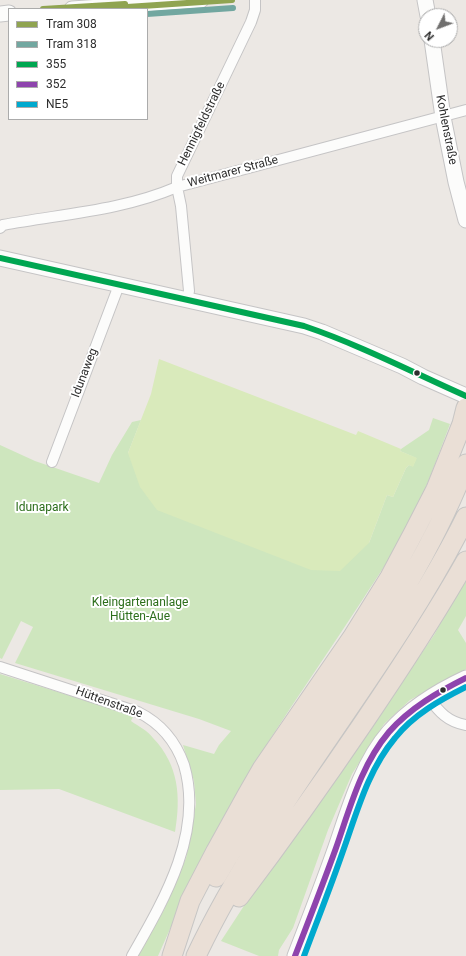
<!DOCTYPE html>
<meta charset="utf-8">
<style>
body{margin:0}
#map{position:relative;width:466px;height:956px;overflow:hidden;background:#ece8e4;font-family:Roboto,sans-serif}
canvas{display:block}
.legend{position:absolute;left:8px;top:8px;width:140px;height:112px;box-sizing:border-box;background:#fff;border:1px solid #ababab;margin:0;padding:5px 7px;list-style:none;font-size:12px;color:#2e2e2e}
.legend li{display:flex;align-items:center;gap:8px;height:20px}
.legend b{width:20px;border:1px solid #ababab}
.north{position:absolute;left:418px;top:8px;width:40px;height:40px;box-sizing:border-box;background:#fff;border:1px solid #ababab;border-radius:50%;rotate:228deg;font-size:11px;font-weight:700;line-height:16px;text-align:center;color:#2e2e2e}
.north::after{content:'';display:block;margin:auto;width:14px;height:18px;background:#706f6e;clip-path:polygon(50% 0,100% 100%,50% 72%,0 100%)}
</style>
<div id="map">
<canvas width="466" height="956"></canvas>
<ul class="legend">
<li><b style="height:5px;background:#90a451"></b>Tram 308</li>
<li><b style="height:5px;background:#72a7a0"></b>Tram 318</li>
<li><b style="height:5px;background:#00a651"></b>355</li>
<li><b style="height:5px;background:#8e44ad"></b>352</li>
<li><b style="height:5px;background:#00a9ce"></b>NE5</li>
</ul>
<div class="north">N</div>
</div>
<script>
const ctx = document.querySelector('canvas').getContext('2d');
ctx.lineJoin = 'round';
function paint(path, color) {
  ctx.fillStyle = color;
  ctx.fill(path, 'evenodd');
}
function trace(path, color, width, dash) {
  ctx.strokeStyle = color;
  ctx.lineWidth = width;
  ctx.lineCap = dash ? 'butt' : 'round';
  ctx.setLineDash(dash || []);
  ctx.stroke(path);
}
function write(font, color, halo, rows, align = 'center') {
  ctx.font = font + ' Roboto,sans-serif';
  ctx.lineWidth = 4;
  ctx.setLineDash([]);
  ctx.textBaseline = 'middle';
  ctx.strokeStyle = halo;
  ctx.fillStyle = color;
  for (const [text, x, y, turn = 0] of rows) {
    ctx.save();
    ctx.translate(x, y);
    ctx.rotate((+turn || 0) * Math.PI / 180);
    ctx.textAlign = isNaN(turn) ? turn : align;
    if (halo) ctx.strokeText(text, 0, 0);
    ctx.fillText(text, 0, 0);
    ctx.restore();
  }
}
paint(new Path2D(`
 M433,418L450,424C436,461 423,499 404,534C392,556 377,577 363,599C332,647 298,695 267,744C225,812 190,883 158,956H137L164,910L186,858L196,804L194,781L183,745L214,754L219,745L231,731L199,719L15,663L33,627L21,621L2,659L0,658V445L35,461L99,483L112,455L132,422L141,420L128,453L369,543L387,495L393,497L406,468L409,465L413,466L416,458L400,451L401,449L429,430Z
 M466,576V616L458,630L466,643V669L410,700L384,724L352,774L328,830L293,928L279,950L278,956H259L221,941L253,892L393,695L434,635Z
 M0,674L113,709L133,717L131,721C138,726 148,731 153,738C179,765 181,797 175,832L59,789L0,790Z`), '#cee6be');
paint(new Path2D(`
 M159,359L356,435L358,431L401,449L400,451L417,458L413,467L409,465L406,468L393,497L387,495L369,543L340,571L311,570L157,510L140,487L128,453L151,394Z`), '#d9eabb');
const street = new Path2D(`
 M0,228L3,225C61,214 121,211 177,187L466,110
 M187,300L189,291L181,206L177,187V176L251,22L255,10V0
 M52,462L119,285
 M0,667L138,712C160,723 176,742 184,765C204,832 164,900 132,956
 M429,698C439,712 448,722 466,725`);
const secondary = new Path2D(`
 M425,0L428,16
 M72,9L201,0
 M0,14L9,13
 M432,40L443,117L456,182L466,220
 M0,258L304,326L322,332L402,366L423,377L466,396
 M295,956C309,920 323,884 336,847C349,809 362,763 389,732C410,708 438,691 466,678`);
const highway = new Path2D(`
 M216,877C296,738 408,615 466,464
 M239,897C282,840 324,781 364,722C400,669 435,616 466,561
 M172,956L190,901L216,851L247,795L262,769L352,638L390,577L414,532L436,489L462,424L466,408
 M196,956C270,800 389,671 466,517`);
trace(street, '#c5c4c5', 12);
trace(secondary, '#c5c4c5', 17);
trace(highway, '#c6c5c4', 21);
trace(street, '#fcfcfb', 10);
trace(secondary, '#fcfcfb', 15);
trace(highway, '#eadfd6', 19);
trace(new Path2D(`
 M0,258L304,326C360,345 412,372 466,396`), '#00a651', 6);
trace(new Path2D(`
 M295,956C309,920 323,884 336,848C350,808 361,765 389,732C410,708 438,692 466,678`), '#8e44ad', 6);
trace(new Path2D(`
 M304,956C317,921 331,886 343,851C357,812 368,770 395,738C413,715 440,700 466,687`), '#00a9ce', 6);
trace(new Path2D(`
 M43,9L125,4
 M97,9L232,0`), '#90a451', 6);
trace(new Path2D(`
 M147,14L233,8`), '#72a7a0', 6);
for (const [x, y, r, color] of [
 [417,373,3.5,"#2e2e2e"],
 [443,690,3.5,"#2e2e2e"]
]) {
  const dot = new Path2D();
  dot.arc(x, y, r, 0, 2 * Math.PI);
  ctx.fillStyle = color;
  ctx.fill(dot);
  trace(dot, '#fff', 1.5);
}
write('12px', '#2e2e2e', '#fff', [
 ["Hennigfeldstraße",202,124,-64],
 ["Kohlenstraße",446,130,79],
 ["Weitmarer Straße",233,172,-15],
 ["Idunaweg",85,373,-69],
 ["Hüttenstraße",109,703,20]
]);
write('12px', '#2c6e1b', '#fff', [
 ["Idunapark",42,508],
 ["Kleingartenanlage",140,603],
 ["Hütten-Aue",140,617]
]);
</script>
